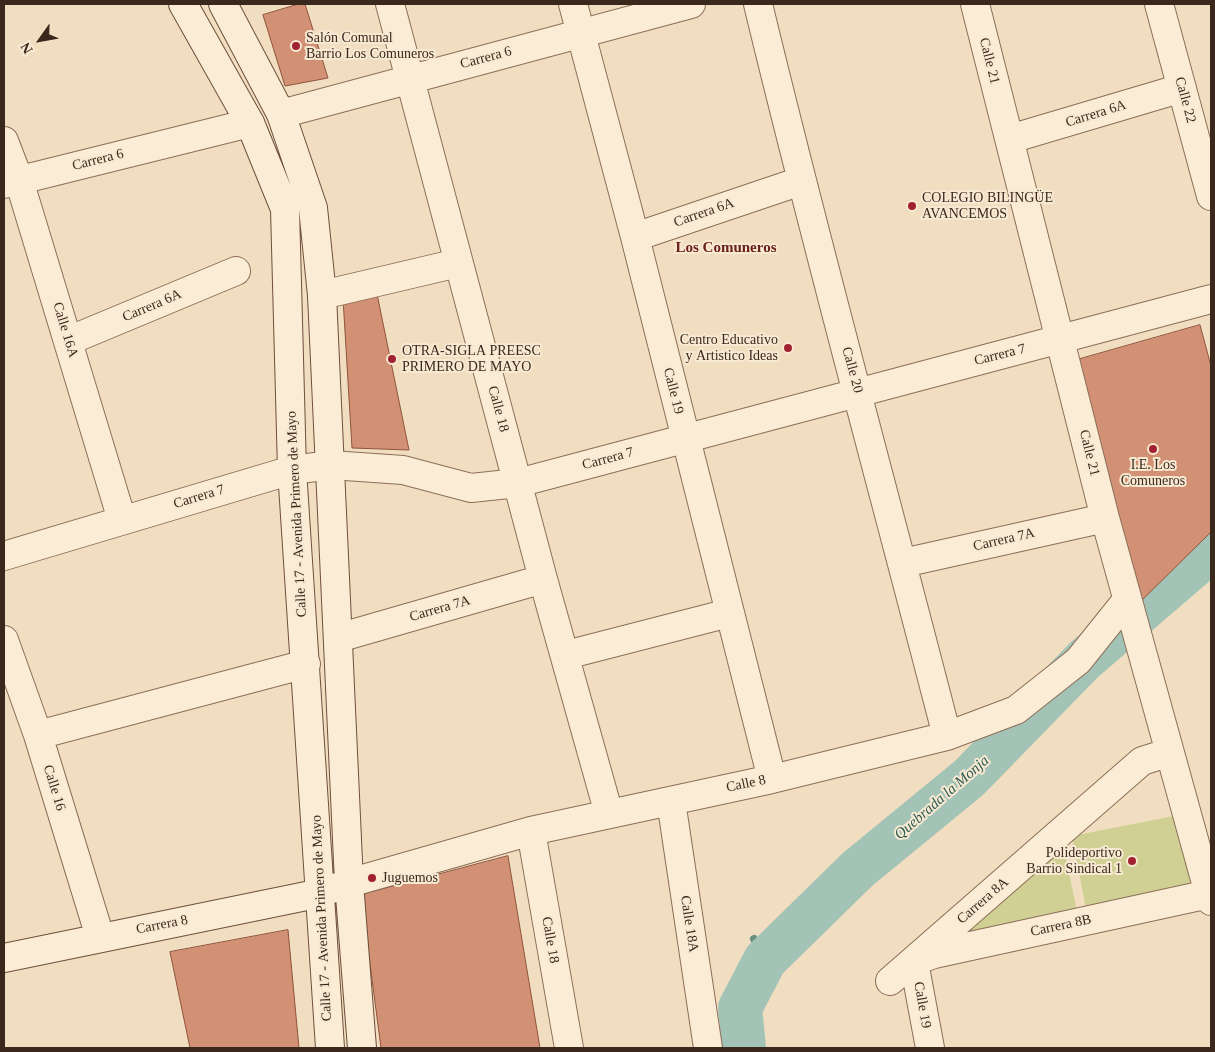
<!DOCTYPE html>
<meta charset="utf-8">
<style>
body{margin:0}
#map{position:relative;width:1215px;height:1052px;overflow:hidden;background:#f1dec1;font-family:"Times New Roman",serif}
canvas{display:block}
.frame{position:absolute;inset:0;border:5px solid #3b281d;pointer-events:none}
.north{position:absolute;left:15px;top:15px;width:50px;height:50px;-webkit-text-stroke:4px #f8e9d2;paint-order:stroke;rotate:238deg;font-size:14px;font-weight:700;line-height:20px;text-align:center;color:#3b281d}
.north::after{content:'';display:block;margin:auto;width:18px;height:22px;background:#3b281d;clip-path:polygon(50% 0,100% 100%,50% 72%,0 100%)}
</style>
<div id="map">
<canvas width="1215" height="1052"></canvas>
<div class="frame"></div>
<div class="north">N</div>
</div>
<script>
const ctx = document.querySelector('canvas').getContext('2d');
ctx.lineJoin = 'round';
function paint(path, color) {
  ctx.fillStyle = color;
  ctx.fill(path, 'evenodd');
}
function trace(path, color, width, dash) {
  ctx.strokeStyle = color;
  ctx.lineWidth = width;
  ctx.lineCap = dash ? 'butt' : 'round';
  ctx.setLineDash(dash || []);
  ctx.stroke(path);
}
function write(font, color, halo, rows, align = 'center') {
  ctx.font = font + ' "Times New Roman",serif';
  ctx.lineWidth = 4;
  ctx.setLineDash([]);
  ctx.textBaseline = 'middle';
  ctx.strokeStyle = halo;
  ctx.fillStyle = color;
  for (const [text, x, y, turn = 0] of rows) {
    ctx.save();
    ctx.translate(x, y);
    ctx.rotate((+turn || 0) * Math.PI / 180);
    ctx.textAlign = isNaN(turn) ? turn : align;
    if (halo) ctx.strokeText(text, 0, 0);
    ctx.fillText(text, 0, 0);
    ctx.restore();
  }
}
paint(new Path2D(`
 M1179,815L1193,887L1086,909L1072,836Z
 M1063,845L1077,911L959,937Z`), '#d0d094');
trace(new Path2D(`
 M754,939L765,960`), '#6a9284', 8);
trace(new Path2D(`
 M744,1048L740,1008L765,960L858,869L969,778L1084,660L1211,551`), '#a4c3b7', 44);
const building = new Path2D(`
 M299,4H305L328,78L285,86L263,15Z
 M376,289L409,450L352,448L343,298Z
 M1200,325L1211,366V532L1133,609L1073,361Z
 M508,856L540,1048H381L361,895Z
 M288,930L299,1048H190L170,952Z`);
paint(building, '#d29174');
trace(building, '#8d533b', 1);
const street = new Path2D(`
 M390,4L543,579L609,814
 M573,4L635,237L772,779
 M758,4C817,249 884,492 947,736
 M975,4L1105,518L1211,901
 M1159,4L1211,196
 M281,114L691,4
 M1010,139L1182,88
 M4,141L19,180L122,520
 M4,184L250,123
 M635,237L801,181
 M322,295L458,263
 M68,341L236,271
 M4,556L292,470L331,465L403,470L471,488L518,483L1211,299
 M903,563L1105,518
 M338,638L543,579
 M4,640L38,735L100,937
 M566,655L729,613
 M38,735L306,664
 M671,801L708,1048
 M531,831L569,1048
 M349,883L531,831L772,779L947,736L1016,710L1078,661L1127,600
 M923,958L934,954L1209,894
 M914,962L930,1048
 M890,981L1142,761L1161,755L1171,758`);
const secondary = new Path2D(`
 M183,4L250,123L285,209L292,470L330,1048
 M223,4L281,114L313,208L322,295L349,883L362,1048
 M4,958L321,893L337,887`);
trace(street, '#8c6e57', 30);
trace(secondary, '#6e4f3a', 30);
trace(street, '#fbecd5', 28);
trace(secondary, '#fbecd5', 28);
for (const [x, y, r, color] of [
 [296,46,5,"#a02231"],
 [912,206,5,"#a02231"],
 [788,348,5,"#a02231"],
 [392,359,5,"#a02231"],
 [1153,449,5,"#a02231"],
 [1132,861,5,"#a02231"],
 [372,878,5,"#a02231"]
]) {
  const dot = new Path2D();
  dot.arc(x, y, r, 0, 2 * Math.PI);
  ctx.fillStyle = color;
  ctx.fill(dot);
  trace(dot, '#f8e9d2', 2);
}
write('14px', '#3b281d', '#f8e9d2', [
 ["Salón Comunal",306,38],
 ["Barrio Los Comuneros",306,54],
 ["COLEGIO BILINGÜE",922,198],
 ["AVANCEMOS",922,214],
 ["Centro Educativo",778,340,"right"],
 ["y Artistico Ideas",778,356,"right"],
 ["OTRA-SIGLA PREESC",402,351],
 ["PRIMERO DE MAYO",402,367],
 ["I.E. Los",1153,465,"center"],
 ["Comuneros",1153,481,"center"],
 ["Polideportivo",1122,853,"right"],
 ["Barrio Sindical 1",1122,869,"right"],
 ["Juguemos",382,878]
], 'left');
write('14px', '#3b281d', '#f8e9d2', [
 ["Carrera 6",486,58,-15],
 ["Calle 21",989,61,76],
 ["Calle 22",1185,100,75],
 ["Carrera 6A",1096,114,-17],
 ["Carrera 6",98,160,-14],
 ["Carrera 6A",704,213,-19],
 ["Carrera 6A",152,306,-23],
 ["Calle 16A",65,330,73],
 ["Carrera 7",1000,355,-14],
 ["Calle 20",852,370,75],
 ["Calle 19",673,391,76],
 ["Calle 18",498,409,75],
 ["Calle 21",1089,453,76],
 ["Carrera 7",608,459,-15],
 ["Carrera 7",199,497,-17],
 ["Calle 17 - Avenida Primero de Mayo",297,514,-93],
 ["Carrera 7A",1004,540,-13],
 ["Carrera 7A",440,609,-16],
 ["Calle 8",746,784,-12],
 ["Calle 16",54,788,73],
 ["Carrera 8A",983,901,-41],
 ["Calle 17 - Avenida Primero de Mayo",322,918,-93],
 ["Calle 18A",689,924,81],
 ["Carrera 8",162,925,-11],
 ["Carrera 8B",1061,926,-12],
 ["Calle 18",550,940,80],
 ["Calle 19",922,1005,80]
]);
write('bold 15px', '#6b2119', '#f8e9d2', [
 ["Los Comuneros",726,248]
]);
write('italic 15px', '#2b5c53', '#f8e9d2', [
 ["Quebrada la Monja",942,798,-41]
]);
</script>
